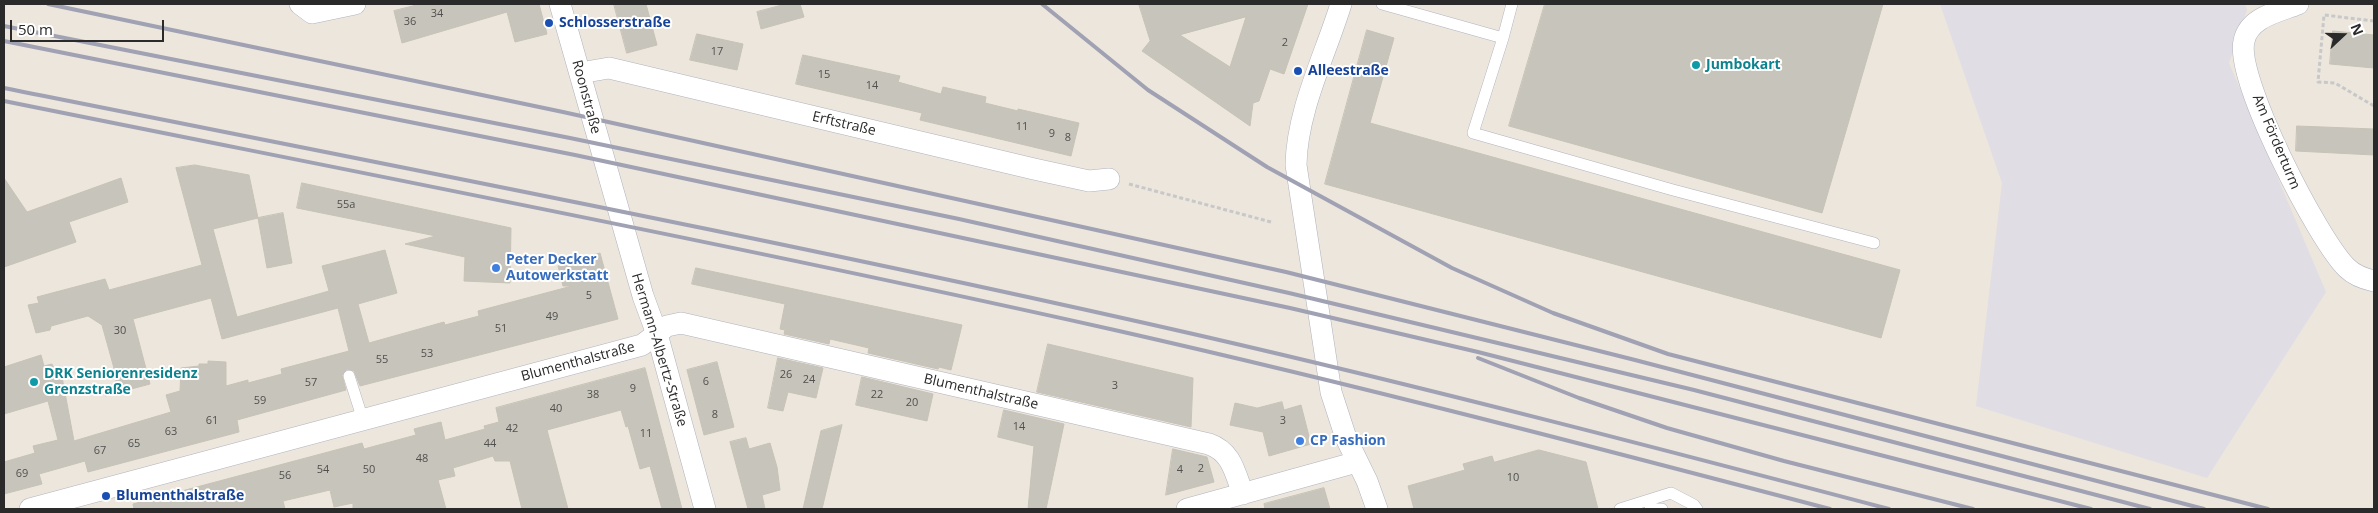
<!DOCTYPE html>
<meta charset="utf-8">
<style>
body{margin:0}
#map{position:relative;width:2378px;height:513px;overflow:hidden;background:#ece6dd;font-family:"Open Sans",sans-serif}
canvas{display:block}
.frame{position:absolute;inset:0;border:5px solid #2a2a2a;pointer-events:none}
.north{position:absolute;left:2318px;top:10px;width:50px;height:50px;-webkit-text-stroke:4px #fff;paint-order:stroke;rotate:69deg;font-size:14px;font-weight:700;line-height:20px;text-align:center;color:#2a2a2a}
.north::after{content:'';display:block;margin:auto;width:18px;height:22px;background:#2a2a2a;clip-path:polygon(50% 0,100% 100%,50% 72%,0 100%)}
.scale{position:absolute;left:10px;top:20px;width:154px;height:22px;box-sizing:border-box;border:2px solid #2a2a2a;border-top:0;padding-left:6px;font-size:15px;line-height:18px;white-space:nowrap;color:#2a2a2a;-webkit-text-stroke:4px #fff;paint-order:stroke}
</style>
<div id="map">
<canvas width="2378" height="513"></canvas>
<div class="frame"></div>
<div class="north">N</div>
<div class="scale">50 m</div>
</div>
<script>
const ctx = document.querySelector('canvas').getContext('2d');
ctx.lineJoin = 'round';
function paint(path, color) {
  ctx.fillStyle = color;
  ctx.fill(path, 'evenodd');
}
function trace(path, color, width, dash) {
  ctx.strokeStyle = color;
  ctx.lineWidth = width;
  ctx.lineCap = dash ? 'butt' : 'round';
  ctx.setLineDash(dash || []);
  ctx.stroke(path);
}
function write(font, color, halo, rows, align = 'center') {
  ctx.font = font + ' "Open Sans",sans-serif';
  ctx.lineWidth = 4;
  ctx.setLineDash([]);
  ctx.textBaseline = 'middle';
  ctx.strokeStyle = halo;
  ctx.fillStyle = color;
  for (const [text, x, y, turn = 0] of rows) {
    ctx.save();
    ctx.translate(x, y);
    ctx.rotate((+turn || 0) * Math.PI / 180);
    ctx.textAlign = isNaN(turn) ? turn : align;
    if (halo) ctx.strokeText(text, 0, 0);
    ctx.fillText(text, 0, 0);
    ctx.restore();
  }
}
paint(new Path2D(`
 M1940,4H2245L2247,10L2229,63L2326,292L2207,478L1976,406L2002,183Z`), '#e0dde5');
const building = new Path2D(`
 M421,4H539L547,34L515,42L507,12L402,43L394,11Z
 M614,4H646L657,45L627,53Z
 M786,4H800L804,17L761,29L757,12Z
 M1139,4H1308L1284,74L1270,69L1259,101L1253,103L1250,126L1142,51L1150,41ZM1246,17L1230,67L1180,35Z
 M1545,4H1883L1822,213L1509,126Z
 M1367,30L1394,38L1370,123L1900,270L1881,338L1325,184Z
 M2333,31L2374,35V68L2330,64Z
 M697,34L743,44L737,70L690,60Z
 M803,55L900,76L898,82L941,94L943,87L986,97L985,103L1018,111V109L1079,123L1071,156L920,120L922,113L796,84Z
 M2297,126L2374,129V155L2296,151Z
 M195,165L249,175L258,218L213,229L237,317L329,291L322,266L385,250L397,293L358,304L369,343L444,322L445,325L479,316L478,311L572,286H563L558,266L600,253L618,319L360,386L354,371L347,369L342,375L346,390L237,420L239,432L88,472L85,461L39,474L42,484L4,494V462L35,453L33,446L58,440L48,401L4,414V367L41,355L44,366L52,364L54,368L60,366L74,441L171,412L166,395L180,391L181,368L199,366V364H208V361L226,362V386L248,380V383L282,374L281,369L349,351L338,308L222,339L211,298L133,319L150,384L105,396L117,379L102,325L88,316L51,326L50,330L36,333L28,305L39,303L37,297L105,279L109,290L202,265L176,168Z
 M4,178L27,212L121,178L128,202L69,222L76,242L4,267Z
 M302,183L511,228L510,283L464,281L465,257L405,244L436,236L297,208Z
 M283,213L292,263L267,268L258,218Z
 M696,268L962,325L951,370L939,367L938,369L868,353L869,348L830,339L829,344L784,334L785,330L780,329L785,304L692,284Z
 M1048,344L1193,378L1191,427L1037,392Z
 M778,358L823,368L816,398L788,392L783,411L768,408Z
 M717,362L734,427L704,435L687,370Z
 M645,368L682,509H662L650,466L640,469L628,426L626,427L621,410L547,430L568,509H522L510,461H495L493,456L453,468L455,476L438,480L446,509H353V503L334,507L330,490L283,501L285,509H134L133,504L362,443L364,449L416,435L414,429L441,422L445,440L485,429L484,426L499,422L496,408Z
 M862,377L933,394L927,421L856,405Z
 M1282,402L1284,410L1301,405L1311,444L1269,456L1263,432L1230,425L1235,403L1257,408Z
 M1004,410L1064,424L1046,509H1028L1034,446L998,437Z
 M842,425L822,509H803L821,431Z
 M746,438L749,449L770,443L777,467L780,490L762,495L765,509H748L730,442Z
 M1173,449L1207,457L1214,482L1166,495Z
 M1539,450L1586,462L1598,509H1414L1408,486L1465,470L1463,464L1492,456L1494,462Z
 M1324,488L1330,509H1265L1264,504Z`);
paint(building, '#c7c4bb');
trace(building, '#c7c2b6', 1);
const service = new Path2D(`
 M1382,4L1503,38L1473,133L1673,190L1874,243
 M1503,38L1512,4
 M349,376L363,420
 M1620,509L1671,493L1694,505L1697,509
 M1650,509H1662`);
const minor = new Path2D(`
 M300,4L312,13L355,4
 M560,4L643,296L657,334L705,509
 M1341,4C1325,56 1297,110 1296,165L1331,392L1346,438L1367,481L1377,509
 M2298,4C2278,12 2249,17 2244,41C2235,79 2318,240 2347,268C2354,275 2365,279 2374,281
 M580,73L609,68L1034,169L1089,181L1109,179
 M30,509L642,345L667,326L681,323L1209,444C1232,452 1235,473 1243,494
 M1187,509L1357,462`);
trace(service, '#b0b3be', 12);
trace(minor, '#b0b3be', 22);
trace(new Path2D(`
 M2374,21L2324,15L2318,82L2335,83L2374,106
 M1129,184L1271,222`), '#c8c8c8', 3, [4, 2.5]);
trace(service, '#fff', 11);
trace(minor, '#fff', 21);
trace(new Path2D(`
 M48,4L563,112L1286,272L1635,360L2204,509
 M1042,4L1148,90L1267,167L1452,268L1553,313L1668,354L2268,509
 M4,26L570,138L959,219L1289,293L1694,390L2150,509
 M4,41L575,155L1290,308L1478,352L2091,509
 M4,88C404,168 804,245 1202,336C1432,389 1661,449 1889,509
 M4,101C376,176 749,248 1119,331C1357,385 1594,447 1830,509
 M1478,358L1579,398L1667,428L1784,461L1973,509`), '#a0a2b4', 4);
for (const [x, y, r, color] of [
 [549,23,5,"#1a4fb4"],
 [1696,65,5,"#0f9aa8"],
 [1298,71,5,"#1a4fb4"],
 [496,268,5,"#3f7fe0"],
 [34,382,5,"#0f9aa8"],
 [1300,441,5,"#3f7fe0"],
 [106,496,5,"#1a4fb4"]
]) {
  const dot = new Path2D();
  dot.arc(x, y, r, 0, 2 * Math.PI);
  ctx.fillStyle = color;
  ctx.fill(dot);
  trace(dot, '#fff', 2);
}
write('11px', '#51504e', null, [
 ["34",437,14],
 ["36",410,22],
 ["2",1285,43],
 ["17",717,52],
 ["15",824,75],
 ["14",872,86],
 ["11",1022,127],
 ["9",1052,134],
 ["8",1068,138],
 ["55a",346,205],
 ["5",589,296],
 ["49",552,317],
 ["51",501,329],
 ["30",120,331],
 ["53",427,354],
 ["55",382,360],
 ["26",786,375],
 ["24",809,380],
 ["6",706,382],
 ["57",311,383],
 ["3",1115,386],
 ["9",633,389],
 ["38",593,395],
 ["22",877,395],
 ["59",260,401],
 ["20",912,403],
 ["40",556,409],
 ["8",715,415],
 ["61",212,421],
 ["3",1283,421],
 ["14",1019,427],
 ["42",512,429],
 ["63",171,432],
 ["11",646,434],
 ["65",134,444],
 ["44",490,444],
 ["67",100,451],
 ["48",422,459],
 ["2",1201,469],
 ["54",323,470],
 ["50",369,470],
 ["4",1180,470],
 ["69",22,474],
 ["56",285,476],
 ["10",1513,478]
]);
write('bold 14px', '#164399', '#fff', [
 ["Schlosserstraße",559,23],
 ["Alleestraße",1308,71],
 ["Blumenthalstraße",116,496]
], 'left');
write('bold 14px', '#0d838f', '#fff', [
 ["Jumbokart",1706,65],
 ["DRK Seniorenresidenz",44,374],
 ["Grenzstraße",44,390]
], 'left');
write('14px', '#2a2a2a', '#fff', [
 ["Roonstraße",586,97,75],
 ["Erftstraße",844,124,13],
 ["Am Förderturm",2276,142,67],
 ["Hermann-Albertz-Straße",659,350,73],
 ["Blumenthalstraße",578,362,-15],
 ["Blumenthalstraße",981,392,13]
]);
write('bold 14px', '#366cbe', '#fff', [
 ["Peter Decker",506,260],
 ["Autowerkstatt",506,276],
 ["CP Fashion",1310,441]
], 'left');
</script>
